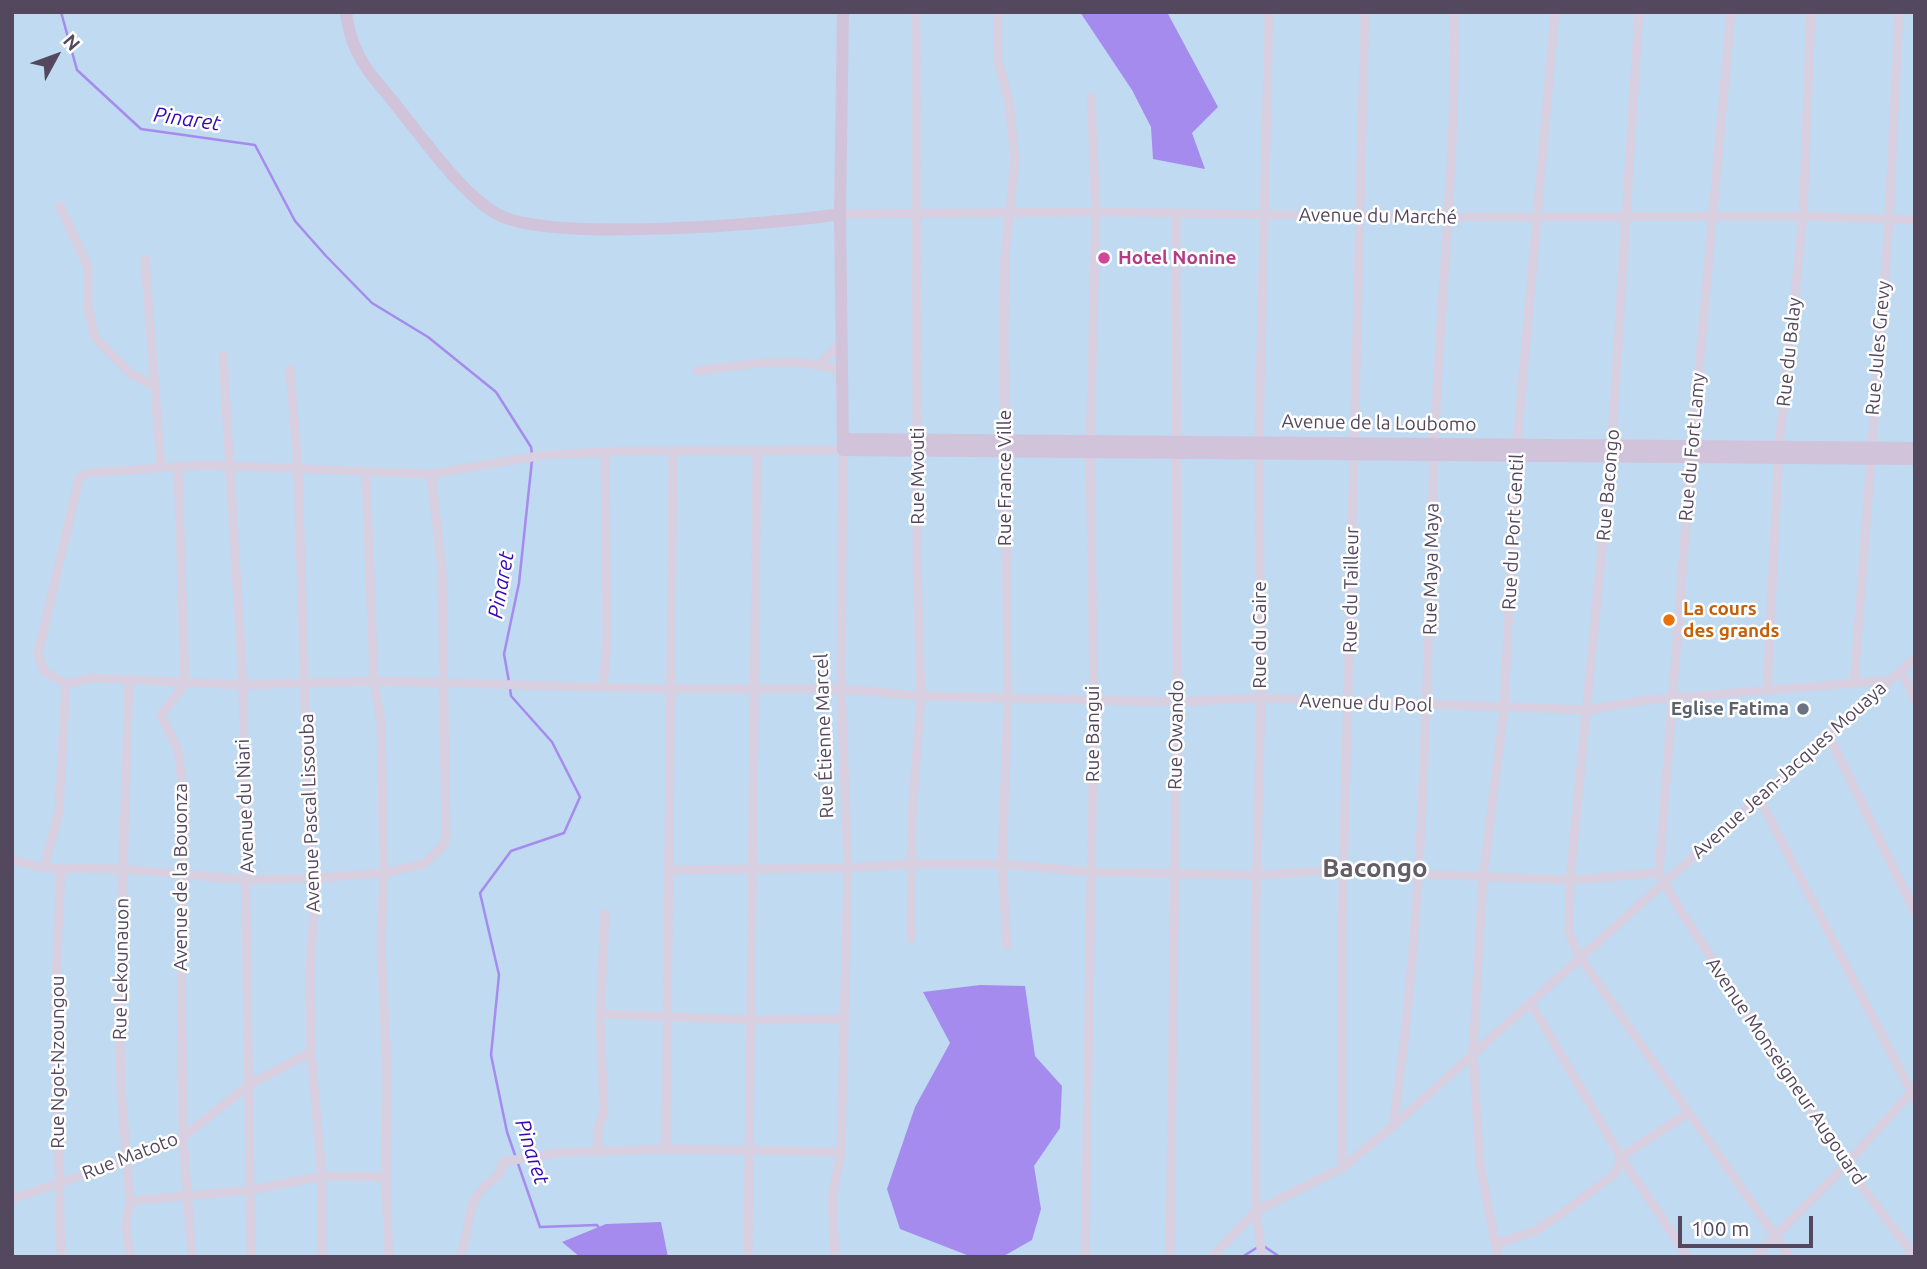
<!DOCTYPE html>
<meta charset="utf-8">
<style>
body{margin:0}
#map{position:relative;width:1927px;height:1269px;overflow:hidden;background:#f3f3f1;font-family:Ubuntu,sans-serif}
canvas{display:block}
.frame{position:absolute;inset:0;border:14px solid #54485f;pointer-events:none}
.north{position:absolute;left:21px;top:21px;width:70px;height:70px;-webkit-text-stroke:5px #fff;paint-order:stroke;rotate:49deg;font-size:19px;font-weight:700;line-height:28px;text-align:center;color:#54485f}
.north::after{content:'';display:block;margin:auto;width:24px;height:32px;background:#54485f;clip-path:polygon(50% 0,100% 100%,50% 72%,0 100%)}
.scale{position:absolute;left:1678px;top:1216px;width:135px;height:32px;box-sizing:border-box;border:4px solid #54485f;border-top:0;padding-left:9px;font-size:21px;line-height:24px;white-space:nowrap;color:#54485f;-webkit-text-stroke:5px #fff;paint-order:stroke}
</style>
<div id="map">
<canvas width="1927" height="1269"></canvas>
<div class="frame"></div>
<div class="north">N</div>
<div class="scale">100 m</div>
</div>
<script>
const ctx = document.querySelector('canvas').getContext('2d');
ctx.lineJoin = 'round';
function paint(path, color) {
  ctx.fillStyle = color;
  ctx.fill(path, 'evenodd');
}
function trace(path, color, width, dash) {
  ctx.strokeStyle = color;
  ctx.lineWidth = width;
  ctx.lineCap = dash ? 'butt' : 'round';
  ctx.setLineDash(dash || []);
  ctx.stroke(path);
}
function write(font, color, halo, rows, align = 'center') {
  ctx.font = font + ' Ubuntu,sans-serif';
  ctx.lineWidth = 5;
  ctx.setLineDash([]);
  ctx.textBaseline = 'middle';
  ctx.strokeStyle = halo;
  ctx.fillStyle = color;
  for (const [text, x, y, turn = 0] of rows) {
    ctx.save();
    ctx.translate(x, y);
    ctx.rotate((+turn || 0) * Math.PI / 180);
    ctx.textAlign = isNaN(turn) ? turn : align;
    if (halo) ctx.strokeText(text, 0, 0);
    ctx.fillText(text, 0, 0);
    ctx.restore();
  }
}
paint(new Path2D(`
 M12,12H1915V1257H12Z`), '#bfdaf1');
paint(new Path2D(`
 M1080,12H1167L1218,107L1192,133L1205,169L1153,159L1151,127L1132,90Z
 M980,985L1025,986L1035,1056L1062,1086L1060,1128L1034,1166L1041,1209L1032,1240L1002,1257H972L900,1229L887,1189L915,1107L950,1043L923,992Z
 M661,1222L668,1257H580L562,1242L606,1224Z`), '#a68bef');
trace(new Path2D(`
 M61,12L77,70L141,129L255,145L295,221L326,256L372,303L428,337L496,392L531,447L532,454
 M509,682L504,654L519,583L532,460
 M510,688L511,696L552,742L580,797L564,833L511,851L480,893L499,975L491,1055L507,1132L540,1227L597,1225L599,1228
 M1265,1247L1280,1257
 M1242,1257L1258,1247`), '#a68bef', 2.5);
trace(new Path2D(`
 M998,12V60L1009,102L1015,159L1005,257L1004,338L1008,699L1002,864L1007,946
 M1639,12L1611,454L1570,880L1569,933L1579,956L1790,1257
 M1731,12L1692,446L1659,873L1677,905L1846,1165L1915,1257
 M60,206L88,267V307L95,338L131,374L156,387
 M840,214L1096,212L1447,217L1803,216L1915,220
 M145,259L161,468
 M223,355L243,685L251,1257
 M821,363L842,342
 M290,369L298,469L309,833L316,878L310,972L311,1052L322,1176V1257
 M697,371C743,365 799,354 842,372
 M178,467L185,684L161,715L178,750L185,806L181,926L183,1137L192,1257
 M366,474L374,681L381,722L384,873L381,946L387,1068L386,1186L389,1257
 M1898,674L1905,678L1915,700
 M129,681L119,993L121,1088L130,1201L126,1225L130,1257
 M1854,684L1889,220L1899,12
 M603,687L607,643L605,452
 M1767,691L1779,446L1803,216L1811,12
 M1828,734L1915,912
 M1758,796L1915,1099
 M12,860L44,868L123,869L247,880L316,878L384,873L424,864L444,845L446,836L442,569L431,474
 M44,868L59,811L66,684
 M669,870L848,868L911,864H1002L1091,872L1255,875L1345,870
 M1417,874L1570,880L1659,873
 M911,938L912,815L921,696L917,563L916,12
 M1530,1002L1621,1157L1688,1257
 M602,1014L753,1020L843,1019
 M1393,1126C1426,904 1426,678 1434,455C1439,307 1457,160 1454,12
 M666,1149L673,451
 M598,1152V1130L604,1110L600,1019L605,913
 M1342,1168V927L1365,12
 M12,1199L152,1152L183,1137L249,1085L311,1052
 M130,1201L252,1190L322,1176L387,1177
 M1493,1237L1502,1242L1535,1231L1564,1212L1615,1174L1621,1157L1688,1113
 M61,1257L55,1003L61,867
 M460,1257C474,1221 461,1199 499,1175L503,1162L555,1153L666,1149L841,1152
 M748,1257L757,451
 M835,1257L832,1198L841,1152L848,868L841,689L843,450L629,451L544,455L431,474L205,465L87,473L79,479L38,654L44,671L66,684L92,678L243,685L374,681L669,689H841L921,696L1177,702L1261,698L1589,710L1639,701L1890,680
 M1085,1257L1094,699L1090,450L1096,212L1091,97
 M1170,1257L1177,702L1176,213
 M1212,1257L1256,1211L1342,1168L1393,1126L1915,658
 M1262,1257L1256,1211L1255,943L1261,698L1259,440L1269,12
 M1498,1257L1480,1165L1473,1051L1483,878L1504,709L1517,444L1555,12
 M1754,1257L1846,1165L1912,1091`), '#d8cfe1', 9);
trace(new Path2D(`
 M346,12C349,40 359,60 376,81C409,118 457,192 497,214C548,243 777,224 840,214
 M843,12L840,214L843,450L1915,459
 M843,439L1915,448`), '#d1c3da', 12);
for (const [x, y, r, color] of [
 [1104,258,7,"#d1479c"],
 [1669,620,7,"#e8710a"],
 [1803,709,7,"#6b7280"]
]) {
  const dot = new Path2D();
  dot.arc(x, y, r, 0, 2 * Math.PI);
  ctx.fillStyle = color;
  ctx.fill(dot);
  trace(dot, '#fff', 2.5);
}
write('19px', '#54485f', '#fff', [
 ["Avenue du Marché",1378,216,1],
 ["Rue Jules Grevy",1878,348,-85],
 ["Rue du Balay",1789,352,-84],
 ["Avenue de la Loubomo",1379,423,1],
 ["Rue du Fort Lamy",1692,447,-85],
 ["Rue Mvouti",918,476,-90],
 ["Rue France Ville",1005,478,-90],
 ["Rue Bacongo",1608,485,-85],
 ["Rue du Port Gentil",1513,532,-87],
 ["Rue Maya Maya",1431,569,-89],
 ["Rue du Tailleur",1351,590,-89],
 ["Rue du Caire",1260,635,-90],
 ["Avenue du Pool",1366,703,2],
 ["Rue Bangui",1093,734,-90],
 ["Rue Owando",1176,735,-89],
 ["Rue Étienne Marcel",824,736,-92],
 ["Avenue Jean-Jacques Mouaya",1789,770,-42],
 ["Avenue du Niari",245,806,-92],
 ["Avenue Pascal Lissouba",310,813,-92],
 ["Avenue de la Bouonza",181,877,-90],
 ["Rue Lekounauon",121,969,-89],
 ["Rue Ngot-Nzoungou",58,1062,-90],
 ["Avenue Monseigneur Augouard",1786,1071,56],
 ["Rue Matoto",130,1156,-21]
]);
write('bold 19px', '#b23c85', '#fff', [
 ["Hotel Nonine",1118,258]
], 'left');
write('bold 19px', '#c56008', '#fff', [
 ["La cours",1683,609],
 ["des grands",1683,631]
], 'left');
write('bold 19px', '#5b616d', '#fff', [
 ["Eglise Fatima",1789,709]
], 'right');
write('italic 21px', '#3708b2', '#fff', [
 ["Pinaret",187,119,8],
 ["Pinaret",501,585,-80],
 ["Pinaret",532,1152,72]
]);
write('bold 26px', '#635d66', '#fff', [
 ["Bacongo",1375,868]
]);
</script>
